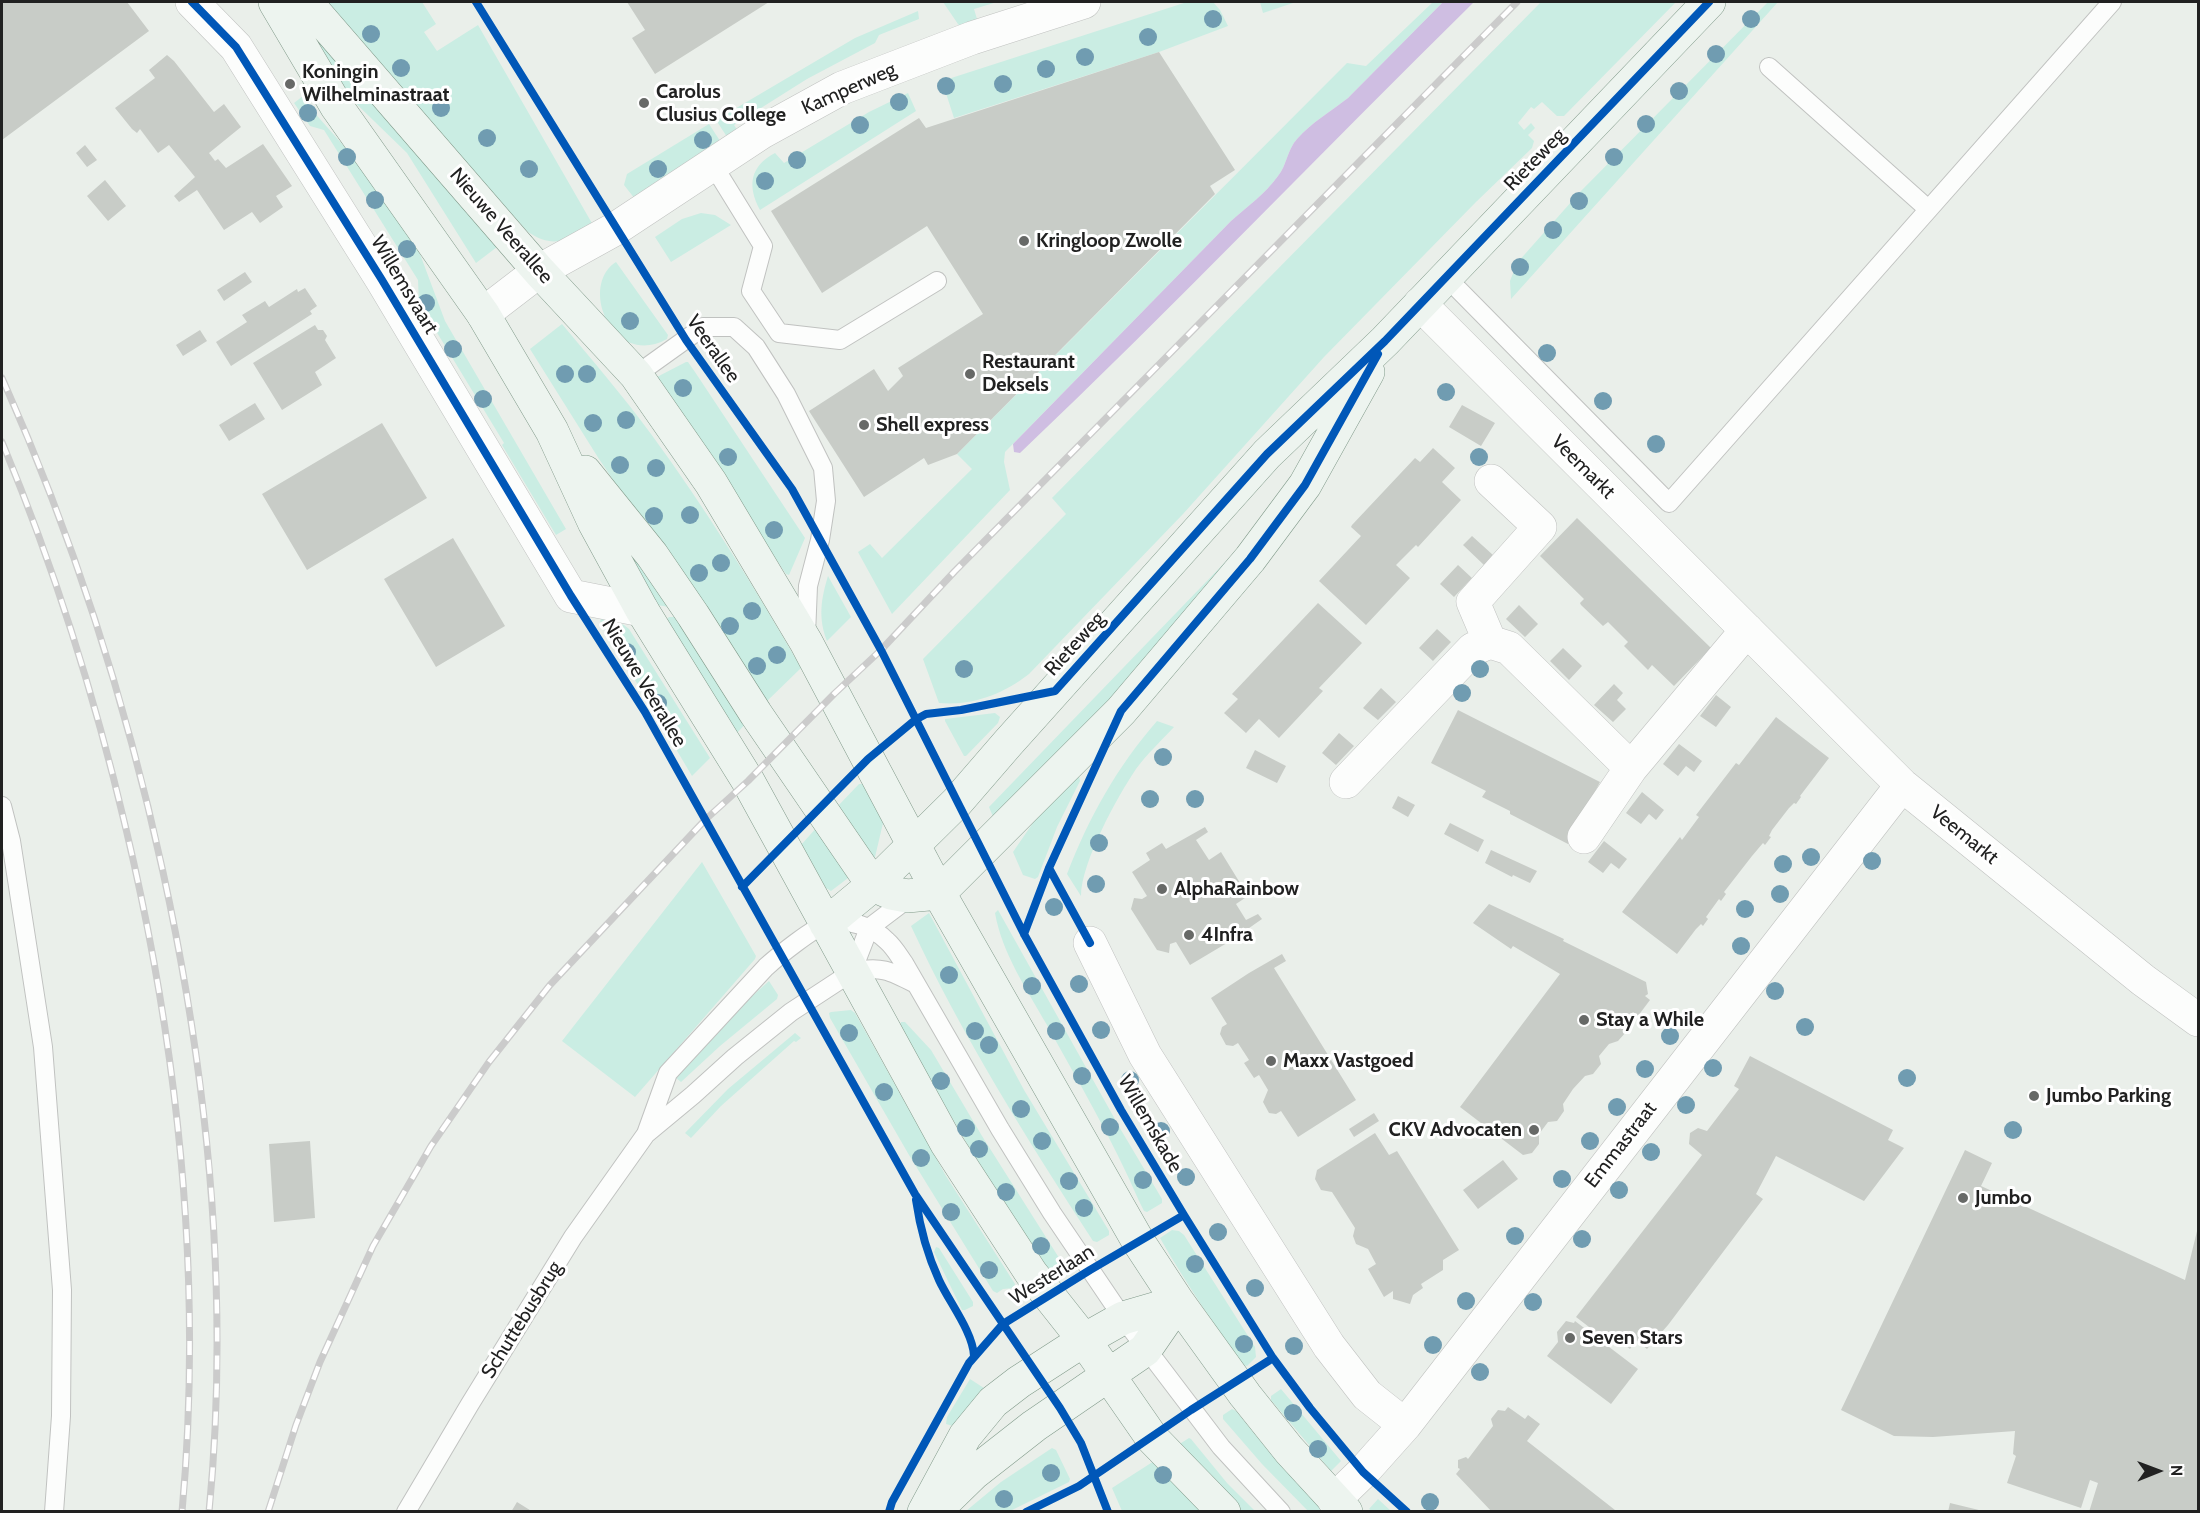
<!DOCTYPE html>
<style>
body{margin:0}
#map{position:relative;width:2200px;height:1513px;overflow:hidden;background:#eaefea;font-family:Cabin,sans-serif}
canvas{display:block}
.frame{position:absolute;inset:0;border:3px solid #212121;pointer-events:none}
.north{position:absolute;left:2128px;top:1441px;width:60px;height:60px;-webkit-text-stroke:4px #fff;paint-order:stroke;rotate:89deg;font-size:16px;font-weight:700;line-height:24px;text-align:center;color:#212121}
.north::after{content:'';display:block;margin:auto;width:21px;height:27px;background:#212121;clip-path:polygon(50% 0,100% 100%,50% 72%,0 100%)}
</style>
<div id="map">
<canvas width="2200" height="1513"></canvas>
<div class="frame"></div>
<div class="north">N</div>
</div>
<script>
const ctx = document.querySelector('canvas').getContext('2d');
ctx.lineJoin = 'round';
function paint(path, color) {
  ctx.fillStyle = color;
  ctx.fill(path, 'evenodd');
}
function trace(path, color, width, dash) {
  ctx.strokeStyle = color;
  ctx.lineWidth = width;
  ctx.lineCap = dash ? 'butt' : 'round';
  ctx.setLineDash(dash || []);
  ctx.stroke(path);
}
function write(font, color, halo, rows, align = 'center') {
  ctx.font = font + ' Cabin,sans-serif';
  ctx.lineWidth = 6;
  ctx.setLineDash([]);
  ctx.textBaseline = 'middle';
  ctx.strokeStyle = halo;
  ctx.fillStyle = color;
  for (const [text, x, y, turn = 0] of rows) {
    ctx.save();
    ctx.translate(x, y);
    ctx.rotate((+turn || 0) * Math.PI / 180);
    ctx.textAlign = isNaN(turn) ? turn : align;
    if (halo) ctx.strokeText(text, 0, 0);
    ctx.fillText(text, 0, 0);
    ctx.restore();
  }
}
paint(new Path2D(`
 M321,2H422L436,24L424,32L437,51L478,25L593,225C569,239 555,250 528,232Z
 M943,2H997L974,9L977,19L960,27Z
 M1187,2H1213L1220,10L1228,26L1159,52L954,118L942,81Z
 M1260,2H1296L1263,13Z
 M1433,2H1443L1348,98C1330,112 1312,122 1297,139C1287,150 1287,165 1278,176C1265,194 1247,207 1231,221L1005,452L1004,462L1010,490L892,614L858,552L870,544L882,558L972,469L957,454L1347,63L1366,66Z
 M1541,2H1676L1564,116H1557L1542,102L1534,109L1531,107L1518,123L1524,130L1531,123L1535,128L1528,135L1534,141L1532,148L1476,202L1324,357L1183,514L1029,674C1003,694 973,706 939,703L923,659L1066,514L1052,498Z
 M1768,2H1778L1511,299L1510,281L1517,263L1580,192Z
 M918,11L919,19L879,35L875,43L807,79L734,125L741,136L731,143L716,120L855,38Z
 M319,38L497,247L476,263L407,153L339,87L311,44Z
 M908,93L916,111L760,210C747,186 750,166 775,153L784,163L869,112Z
 M303,96L312,110L358,162L411,230L445,321L566,529L556,535L502,445L504,443L419,303L418,280L324,130L310,126L294,103Z
 M709,124L724,147L635,199L624,185L627,174Z
 M701,213L715,215L731,225L671,262L655,237L682,219Z
 M616,262L668,335L667,339C613,369 578,286 616,262Z
 M562,324C592,360 623,396 651,434C706,509 755,588 801,668L764,704L599,459L530,349Z
 M686,362H688L695,372L805,538L789,575L786,574L655,378Z
 M634,555L669,607L657,605L629,558Z
 M1231,556L1214,593L994,819L989,807Z
 M828,576L851,617L827,641C818,618 821,599 828,576Z
 M669,617H675L750,719L736,734L666,620Z
 M602,618L624,625L629,629L710,758L692,776L600,621Z
 M995,713L1000,717L998,723L966,756H964L945,721V719Z
 M1157,721L1174,727C1161,741 1147,754 1136,769C1117,797 1081,863 1081,896L1067,874C1089,817 1117,767 1157,721Z
 M1079,776L1080,781L1057,827L1038,877L1035,879L1023,875L1013,852L1037,817Z
 M859,784H863L883,823L875,857L872,858L837,807Z
 M818,826L852,875L831,891L826,888L801,845Z
 M702,862L756,956L755,959L635,1097L562,1041Z
 M998,910L1121,1130L1162,1199V1203L1147,1212L1144,1211L1139,1201C1113,1140 1079,1083 1047,1025C1027,990 1002,953 995,913Z
 M929,913L1024,1090L1109,1231V1235L1097,1242L1093,1241C1027,1139 962,1036 911,926Z
 M769,981L778,995L777,999L720,1046L681,1082L676,1078L741,1006Z
 M851,1010L855,1013L946,1176L1015,1284L1014,1288L1003,1289L997,1293L993,1291L909,1155L830,1018L829,1013L831,1012Z
 M901,1022H905L931,1050L982,1136L1061,1261L1060,1264L1049,1270C993,1192 946,1109 900,1025Z
 M795,1033L801,1038L796,1042L794,1041L721,1106L691,1138L685,1133L728,1089Z
 M1172,1230L1179,1231L1184,1235L1255,1347L1256,1357L1247,1366L1243,1365C1214,1324 1185,1282 1160,1238Z
 M936,1247L939,1248L973,1302V1306L965,1310H962L934,1252Z
 M970,1379L987,1390L953,1426L946,1424L947,1417Z
 M1281,1389L1341,1461L1331,1471L1271,1400V1396Z
 M1232,1409L1236,1411L1270,1453L1323,1511H1308L1262,1464L1223,1419V1415Z
 M1189,1438L1191,1439L1227,1483L1255,1511H1238L1178,1445Z
 M1052,1448L1056,1450L1070,1479L1069,1482L1010,1511H966L1001,1482Z
 M1154,1462L1213,1511H1122L1112,1488L1151,1463Z
 M1378,1499L1391,1511H1372L1369,1509Z`), '#caede3');
paint(new Path2D(`
 M1443,2H1474C1322,151 1175,306 1020,453L1014,452L1013,444L1231,221C1247,207 1265,194 1278,176C1287,165 1287,150 1297,139C1312,122 1330,112 1348,98Z`), '#cfbee2');
paint(new Path2D(`
 M2,2H127L149,31L2,140Z
 M627,2H769L655,74L632,38L645,30Z
 M1159,52L1235,170L1210,186L1215,194L957,454L928,465L924,458L864,497L809,411L874,369L888,391L903,376L898,368L983,314L927,226L822,293L771,211L919,118L926,128Z
 M167,55L174,61L214,112L224,104L241,127L209,153L215,161L218,159L226,168L263,144L292,186L276,196L283,207L260,223L252,212L224,230L197,190L179,202L174,196L195,177L169,145L158,153L140,129L137,133L132,129L115,108L155,78L149,70Z
 M85,145L97,160L87,167L76,153Z
 M105,180L126,206L108,221L87,196Z
 M245,272L252,282L224,301L217,290Z
 M305,288L317,306L310,311L312,314L231,366L216,342L247,322L242,315L265,301L269,307L297,289L298,292Z
 M315,325L318,330H323L327,336L325,340L336,358L315,372L322,385L282,410L253,363Z
 M200,330L207,341L183,356L176,345Z
 M255,403L265,419L229,441L219,425Z
 M1462,405L1495,423L1481,446L1449,427Z
 M382,423L427,498L307,570L262,494Z
 M1433,448L1455,468L1442,482L1461,500L1418,547L1416,545L1396,565L1410,578L1366,625L1319,581L1361,536L1351,527L1352,525L1415,458L1420,462Z
 M1577,518L1711,648L1674,686L1652,665L1648,670L1624,646L1628,642L1608,622L1603,626L1581,605L1580,603L1584,599L1540,556Z
 M1472,536L1493,555L1484,565L1463,545Z
 M453,538L505,626L436,667L384,579Z
 M1458,565L1472,578L1454,597L1440,584Z
 M1318,603L1362,643L1319,688L1323,691L1279,738L1259,719L1246,733L1224,713L1238,699L1232,694Z
 M1519,605L1538,624L1525,637L1506,619Z
 M1437,629L1451,642L1433,661L1419,648Z
 M1563,648L1582,666L1569,680L1550,661Z
 M1614,684L1623,693L1617,700L1626,709L1613,722L1594,705Z
 M1381,688L1396,702L1378,720L1363,708Z
 M1716,695L1731,707L1716,727L1700,716Z
 M1458,710L1600,782L1568,844L1510,814V811L1482,797L1486,791L1431,763Z
 M1776,717L1829,758L1800,796L1801,797L1796,804L1794,803L1789,808L1772,830L1769,836L1771,837L1765,845L1763,843L1752,856L1724,892L1726,894L1721,901L1719,899L1706,917L1708,919L1703,926L1701,924L1696,929L1677,954L1622,912L1680,837L1682,840L1699,817L1696,815L1736,763L1739,765Z
 M1339,733L1354,746L1336,765L1322,753Z
 M1679,744L1702,761L1694,772L1686,766L1678,776L1663,764Z
 M1255,750L1286,766L1277,783L1246,768Z
 M1642,792L1664,810L1656,820L1649,814L1641,824L1626,813Z
 M1398,796L1415,805L1408,817L1392,808Z
 M1450,823L1484,840L1478,852L1444,834Z
 M1205,827L1208,832L1196,840L1209,860L1221,852L1248,896L1236,904L1246,920L1258,914L1262,919L1232,940L1190,965L1176,942L1170,944L1169,953L1157,950L1131,909L1134,898L1142,899L1147,896L1132,872L1150,860L1146,853L1162,843L1166,849Z
 M1604,841L1627,859L1619,869L1611,863L1603,873L1588,862Z
 M1491,850L1537,871L1530,883L1513,875L1512,877L1485,863Z
 M1489,904L1564,939L1563,941L1646,982L1648,994L1645,996L1650,1000L1638,1016L1633,1012L1625,1022L1626,1032L1618,1041L1609,1044L1599,1056L1601,1064L1593,1074L1585,1076L1573,1089L1563,1104L1564,1111L1557,1121L1548,1122L1539,1134V1144L1532,1153L1523,1155L1460,1107L1560,974L1513,946L1511,949L1473,923Z
 M1282,954L1286,961L1274,968L1356,1100L1298,1137L1281,1111L1276,1114L1269,1113L1263,1102L1268,1090L1259,1075L1254,1078L1244,1063L1249,1060L1238,1043L1233,1046L1226,1045L1220,1034L1222,1027L1227,1024L1211,998L1249,973Z
 M1750,1056L1893,1130L1888,1140L1904,1148L1864,1201L1776,1156L1756,1194L1763,1199L1668,1325L1647,1349L1636,1340L1630,1349L1610,1333L1606,1340L1576,1317L1702,1155L1689,1144L1690,1133L1698,1128L1707,1131L1739,1089L1734,1086Z
 M1374,1113L1379,1121L1354,1137L1349,1129Z
 M1375,1133L1389,1155L1397,1151L1459,1250L1443,1260V1270L1421,1284L1423,1288L1413,1295L1410,1304L1393,1299V1291L1384,1297L1368,1269L1376,1264L1368,1249L1356,1244L1353,1236L1355,1228L1332,1192L1321,1190L1315,1179L1317,1170Z
 M310,1141L315,1218L274,1222L269,1144Z
 M1965,1150L1992,1163L1981,1186L2185,1280L2198,1227V1512H2089L2098,1483L2090,1480L2081,1508L2007,1483L2016,1456L2013,1454L2015,1431L1933,1437L1894,1436L1841,1410Z
 M1503,1160L1518,1179L1478,1209L1463,1190Z
 M1566,1321L1574,1323L1575,1321L1638,1369L1611,1404L1547,1356L1558,1342L1557,1332Z
 M1508,1407L1525,1419L1528,1415L1540,1424L1527,1441L1615,1510L1614,1512H1492L1456,1474L1460,1469L1458,1468V1460L1466,1457L1468,1459L1493,1426L1491,1419L1498,1410L1505,1411Z
 M517,1502L533,1512H511Z
 M1950,1503L1983,1511L1982,1512H1948Z`), '#c8ccc7');
const lane = new Path2D(`
 M1769,67L1928,209
 M713,165L763,246L751,291L779,333L840,340L937,281
 M1446,277L1669,503L2112,2
 M636,375L703,327H734L756,347L786,394L823,468L826,501L820,540L808,586L806,635
 M2,806L11,841L43,1047L62,1290L61,1416L54,1512
 M852,972C880,965 891,971 916,984
 M646,1134L668,1073L766,967C777,957 814,927 827,924C848,918 872,926 887,941C894,947 899,956 904,963L1000,1129L1052,1213L1123,1318L1221,1447L1281,1512
 M406,1512L470,1404L573,1237L646,1134L693,1095L735,1057L791,1012L852,972L869,928L902,903L914,900`);
const street = new Path2D(`
 M192,2L236,47L382,280L571,596L642,610
 M1420,304L1902,785L2143,980L2198,1020
 M483,314L539,271L615,229L762,132L842,88L972,38L1084,2
 M1490,642L1473,602L1540,527L1491,481
 M1346,782L1473,649L1490,642L1509,648L1631,768
 M1584,837L1631,768L1747,630
 M1090,943L1145,1055L1329,1346L1367,1395L1405,1425
 M1334,1500L1363,1472L1405,1425L1902,785`);
const secondary = new Path2D(`
 M275,2L337,107L483,314L552,431L594,522L642,610L748,781L947,1144L1031,1273L1084,1340L1152,1438L1224,1512
 M306,2L539,271L636,375L711,483L806,642L939,893L1138,1241L1178,1302L1245,1395L1289,1450L1346,1512
 M585,472L652,555L693,615L756,714L873,885
 M873,885L891,893L907,896L939,893L1121,711L1250,559L1305,485L1368,372
 M826,924L873,885L957,802L1008,743L1267,454L1385,341L1709,2
 M936,1510L974,1473L1034,1426L1145,1350L1178,1302
 M924,1512L965,1436L993,1402L1019,1382L1084,1340L1123,1318L1178,1302`);
trace(lane, '#c0c2c0', 20);
trace(street, '#c0c2c0', 34);
trace(secondary, '#819a8a', 34);
trace(lane, '#fcfdfc', 18);
trace(street, '#fcfdfc', 33);
trace(secondary, '#edf4ef', 33);
const rail = new Path2D(`
 M2,378C73,537 126,702 163,872C209,1083 230,1297 209,1512
 M2,442C54,567 95,697 126,829C179,1052 203,1282 182,1512
 M268,1512L296,1425L320,1362L373,1246L431,1146L489,1062L550,985L705,820L748,781L834,694L881,650L955,571L1517,2`);
trace(rail, '#cbcbcb', 7);
trace(rail, '#fff', 4.5, [14]);
trace(new Path2D(`
 M192,2L236,47L382,280L571,596L645,712L915,1194L1060,1408L1081,1443L1108,1512
 M476,2L686,340L792,489L881,650L1024,934L1121,1110L1184,1215L1273,1358L1310,1408L1363,1472L1407,1512
 M1049,868L1090,943
 M742,887L868,759L915,720L926,714L961,710L1055,691L1267,454L1385,341L1709,2
 M1024,934L1049,868L1121,711L1250,559L1305,485L1378,354
 M916,1200C920,1228 927,1254 939,1280C949,1302 973,1332 974,1356
 M889,1512L892,1502L969,1363L1003,1324L1090,1270L1184,1215
 M1026,1512L1079,1486L1191,1410L1273,1358`), '#0057b8', 8);
ctx.fillStyle = '#709cb1';
for (const [x, y] of [
 [1213,19],
 [1751,19],
 [371,34],
 [1148,37],
 [1716,54],
 [1085,57],
 [401,68],
 [1046,69],
 [1003,84],
 [946,86],
 [1679,91],
 [899,102],
 [441,108],
 [308,113],
 [1646,124],
 [860,125],
 [487,138],
 [703,140],
 [347,157],
 [1614,157],
 [797,160],
 [529,169],
 [658,169],
 [765,181],
 [375,200],
 [1579,201],
 [1553,230],
 [407,249],
 [1520,267],
 [426,303],
 [630,321],
 [453,349],
 [1547,353],
 [565,374],
 [587,374],
 [683,388],
 [1446,392],
 [483,399],
 [1603,401],
 [626,420],
 [593,423],
 [1656,444],
 [728,457],
 [1479,457],
 [620,465],
 [656,468],
 [690,515],
 [654,516],
 [774,530],
 [721,563],
 [699,573],
 [752,611],
 [730,626],
 [627,652],
 [777,655],
 [757,666],
 [964,669],
 [1480,669],
 [1462,693],
 [658,703],
 [1163,757],
 [1150,799],
 [1195,799],
 [1099,843],
 [1811,857],
 [1872,861],
 [1783,864],
 [1096,884],
 [1780,894],
 [1054,907],
 [1745,909],
 [1741,946],
 [949,975],
 [1079,984],
 [1032,986],
 [1775,991],
 [1805,1027],
 [1101,1030],
 [975,1031],
 [1056,1031],
 [849,1033],
 [1670,1036],
 [989,1045],
 [1713,1068],
 [1645,1069],
 [1082,1076],
 [1907,1078],
 [1130,1080],
 [941,1081],
 [884,1092],
 [1686,1105],
 [1617,1107],
 [1021,1109],
 [1110,1127],
 [966,1128],
 [2013,1130],
 [1161,1131],
 [1042,1141],
 [1590,1141],
 [979,1149],
 [1651,1152],
 [921,1158],
 [1186,1177],
 [1562,1179],
 [1143,1180],
 [1069,1181],
 [1619,1190],
 [1006,1192],
 [1084,1208],
 [951,1212],
 [1218,1232],
 [1515,1236],
 [1582,1239],
 [1041,1246],
 [1195,1264],
 [989,1270],
 [1255,1288],
 [1466,1301],
 [1533,1302],
 [1244,1344],
 [1433,1345],
 [1294,1346],
 [1480,1372],
 [1293,1413],
 [1318,1449],
 [1051,1473],
 [1163,1475],
 [1004,1499],
 [1430,1502]
]) {
  ctx.beginPath();
  ctx.arc(x, y, 9, 0, 2 * Math.PI);
  ctx.fill();
}
for (const [x, y, r, color] of [
 [290,84,6,"#676967"],
 [644,103,6,"#676967"],
 [1024,241,6,"#676967"],
 [970,374,6,"#676967"],
 [864,425,6,"#676967"],
 [1162,889,6,"#676967"],
 [1189,935,6,"#676967"],
 [1584,1020,6,"#676967"],
 [1271,1061,6,"#676967"],
 [2034,1096,6,"#676967"],
 [1534,1130,6,"#676967"],
 [1963,1198,6,"#676967"],
 [1570,1338,6,"#676967"]
]) {
  const dot = new Path2D();
  dot.arc(x, y, r, 0, 2 * Math.PI);
  ctx.fillStyle = color;
  ctx.fill(dot);
  trace(dot, '#fff', 2);
}
write('bold 20px', '#212121', '#fff', [
 ["Koningin",302,72],
 ["Wilhelminastraat",302,95],
 ["Carolus",656,92],
 ["Clusius College",656,115],
 ["Kringloop Zwolle",1036,241],
 ["Restaurant",982,362],
 ["Deksels",982,385],
 ["Shell express",876,425],
 ["AlphaRainbow",1174,889],
 ["4Infra",1201,935],
 ["Stay a While",1596,1020],
 ["Maxx Vastgoed",1283,1061],
 ["Jumbo Parking",2046,1096],
 ["CKV Advocaten",1522,1130,"right"],
 ["Jumbo",1975,1198],
 ["Seven Stars",1582,1338]
], 'left');
write('20px', '#212121', '#fff', [
 ["Kamperweg",849,89,-24],
 ["Rieteweg",1535,160,-46],
 ["Nieuwe Veerallee",501,226,49],
 ["Willemsvaart",404,285,59],
 ["Veerallee",713,349,55],
 ["Veemarkt",1583,467,45],
 ["Rieteweg",1075,644,-48],
 ["Nieuwe Veerallee",644,683,59],
 ["Veemarkt",1964,835,39],
 ["Willemskade",1150,1124,60],
 ["Emmastraat",1621,1145,-52],
 ["Westerlaan",1052,1275,-32],
 ["Schuttebusbrug",522,1320,-58]
]);
</script>
